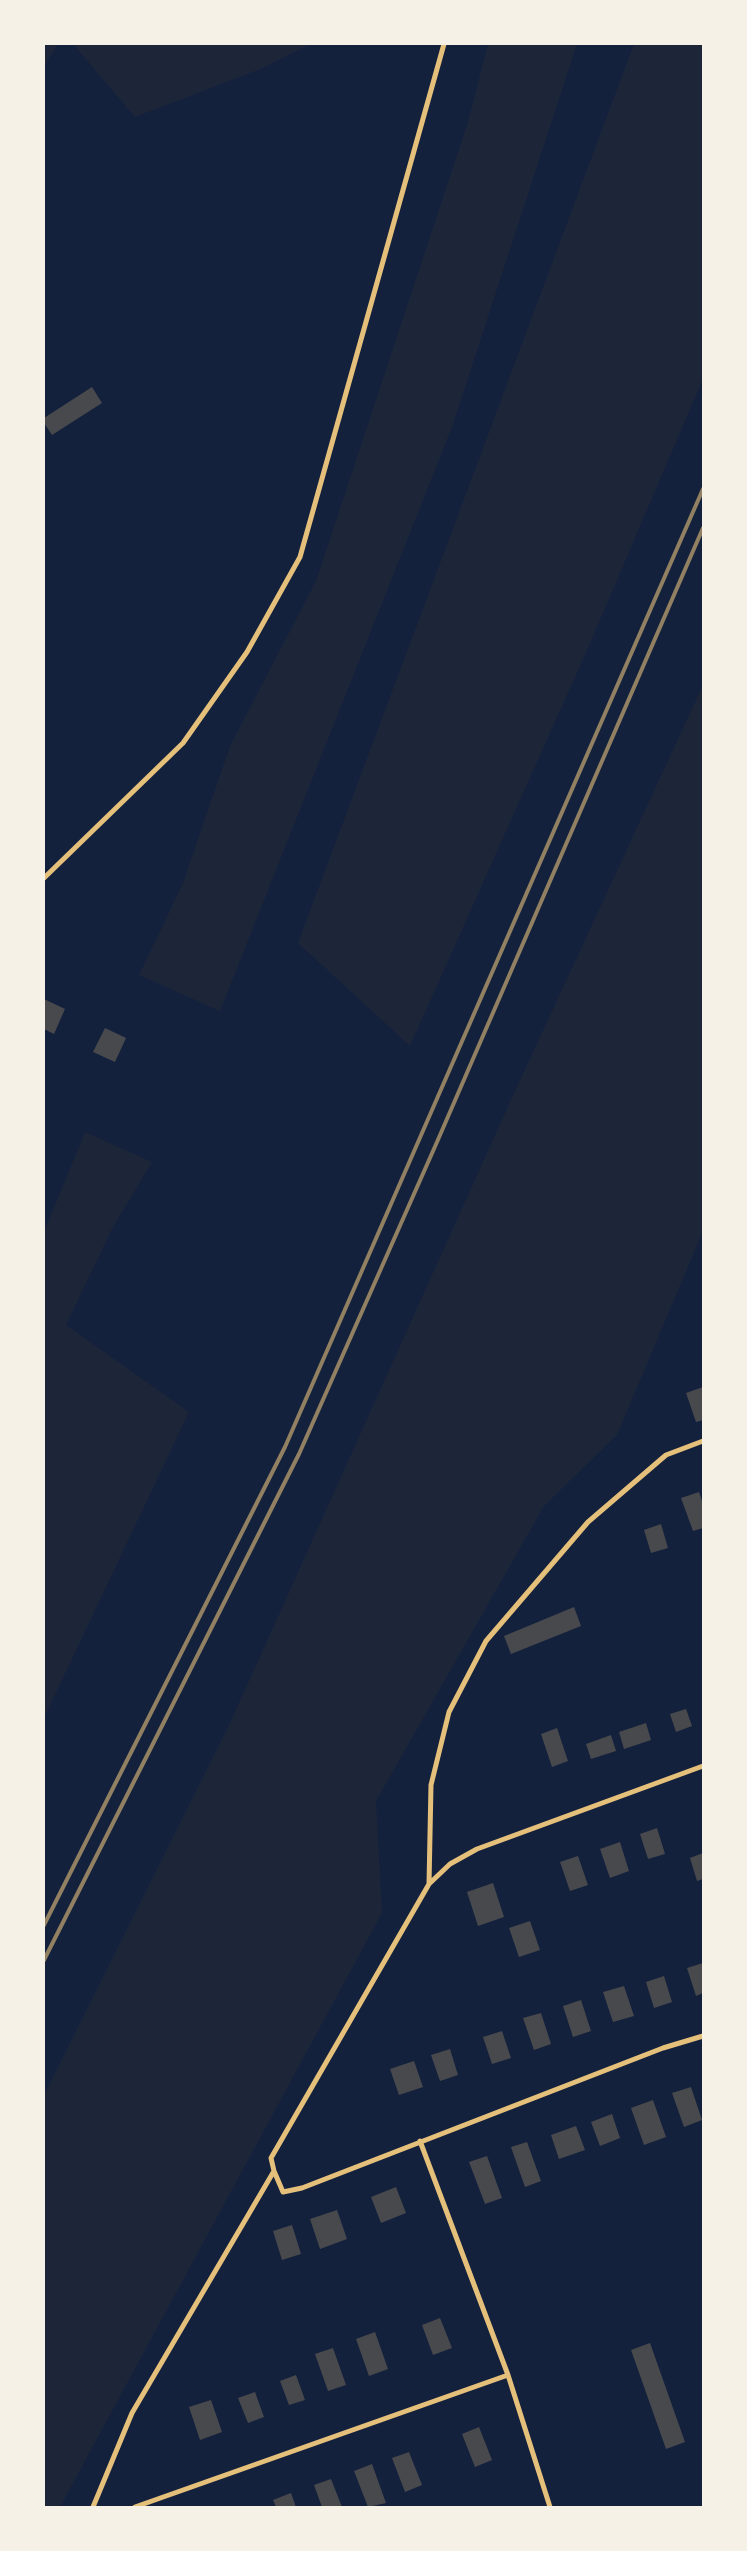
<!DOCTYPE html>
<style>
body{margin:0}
#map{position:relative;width:747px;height:2551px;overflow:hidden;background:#14213d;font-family:"Fira Sans",sans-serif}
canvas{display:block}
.frame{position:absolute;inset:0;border:45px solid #f6f1e7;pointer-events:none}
</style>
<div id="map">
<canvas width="747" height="2551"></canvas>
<div class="frame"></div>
</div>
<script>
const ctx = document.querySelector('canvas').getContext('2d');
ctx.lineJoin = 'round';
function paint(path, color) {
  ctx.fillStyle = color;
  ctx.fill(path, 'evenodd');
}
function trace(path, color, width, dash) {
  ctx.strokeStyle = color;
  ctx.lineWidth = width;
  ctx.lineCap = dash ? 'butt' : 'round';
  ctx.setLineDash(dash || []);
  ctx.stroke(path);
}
paint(new Path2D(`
 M44,44H58L44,66Z
 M73,44H310L258,70L135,117Z
 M488,44H577L452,427L220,1011L139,975L183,883L230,746L316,581L467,125Z
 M634,44H703V376L700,386L588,648L410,1046L298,943Z
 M703,685V1231L617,1435L544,1506L376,1801L382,1913L60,2507H44V2095L230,1723L515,1091Z
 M85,1132L152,1162L113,1227L66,1325L189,1412L44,1718V1232Z`), '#1d2539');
paint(new Path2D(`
 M92,387L102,403L52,435L44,423V418Z
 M44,999L65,1009L54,1034L44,1029Z
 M105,1028L126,1038L115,1062L93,1052Z
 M703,1387V1420L696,1422L686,1393Z
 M699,1492L703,1504V1528L693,1531L681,1498Z
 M661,1524L668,1548L651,1553L644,1530Z
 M574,1607L581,1626L511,1654L504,1636Z
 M686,1709L692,1726L676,1732L670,1714Z
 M646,1723L651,1740L624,1749L619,1732Z
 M557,1728L568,1761L552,1767L541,1734Z
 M611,1735L616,1751L591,1759L586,1744Z
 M657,1828L665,1854L648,1859L640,1834Z
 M620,1842L629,1871L610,1878L600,1849Z
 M703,1853V1879L697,1881L690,1858Z
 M578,1856L588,1885L570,1891L560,1862Z
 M493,1883L504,1917L478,1926L467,1892Z
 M530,1921L540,1950L519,1957L509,1928Z
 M703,1963V1993L696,1996L687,1968Z
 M664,1976L672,2002L654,2008L646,1982Z
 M624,1986L634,2016L613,2022L603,1992Z
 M581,2000L591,2031L573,2037L563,2006Z
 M541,2013L551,2044L534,2050L523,2018Z
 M502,2031L511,2058L492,2064L483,2037Z
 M450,2049L458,2075L440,2081L431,2055Z
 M414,2061L423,2087L399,2095L390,2069Z
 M691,2087L702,2120L684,2127L672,2093Z
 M653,2100L666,2137L644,2145L631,2108Z
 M612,2114L620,2138L600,2146L591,2122Z
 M576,2126L585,2150L559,2159L551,2135Z
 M527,2142L541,2181L525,2187L511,2147Z
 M487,2156L502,2198L485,2204L469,2162Z
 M396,2187L406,2213L381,2223L371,2197Z
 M337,2210L347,2239L320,2249L310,2219Z
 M292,2225L301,2254L282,2260L273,2231Z
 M440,2318L452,2348L433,2355L422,2325Z
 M375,2332L388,2369L369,2376L356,2339Z
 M650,2343L685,2442L666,2449L631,2350Z
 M333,2348L346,2385L328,2391L315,2354Z
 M296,2375L305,2400L289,2405L280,2381Z
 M255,2392L264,2417L248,2423L238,2398Z
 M211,2400L222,2432L200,2440L189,2407Z
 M479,2427L492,2460L475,2467L462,2434Z
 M409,2452L422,2485L405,2492L392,2458Z
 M372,2464L386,2503L368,2507L354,2471Z
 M331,2479L342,2507H322L314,2485Z
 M291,2493L296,2507H276L273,2500Z`), '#48494c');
trace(new Path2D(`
 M44,878L183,743L247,652L300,557L444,44
 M429,1884L431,1785L449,1712L486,1641L588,1522L666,1455L703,1441
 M420,2141L508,2375L550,2507
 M274,2171L283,2192L302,2188L663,2048L703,2036
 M93,2507L132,2413L274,2171L271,2158L429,1884L450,1864L477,1849L703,1766
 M135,2507L508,2375`), '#e5c07b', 5);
trace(new Path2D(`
 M44,1925L285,1447L703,489
 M44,1960L299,1454L437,1142L703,528`), '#918062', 4);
</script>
